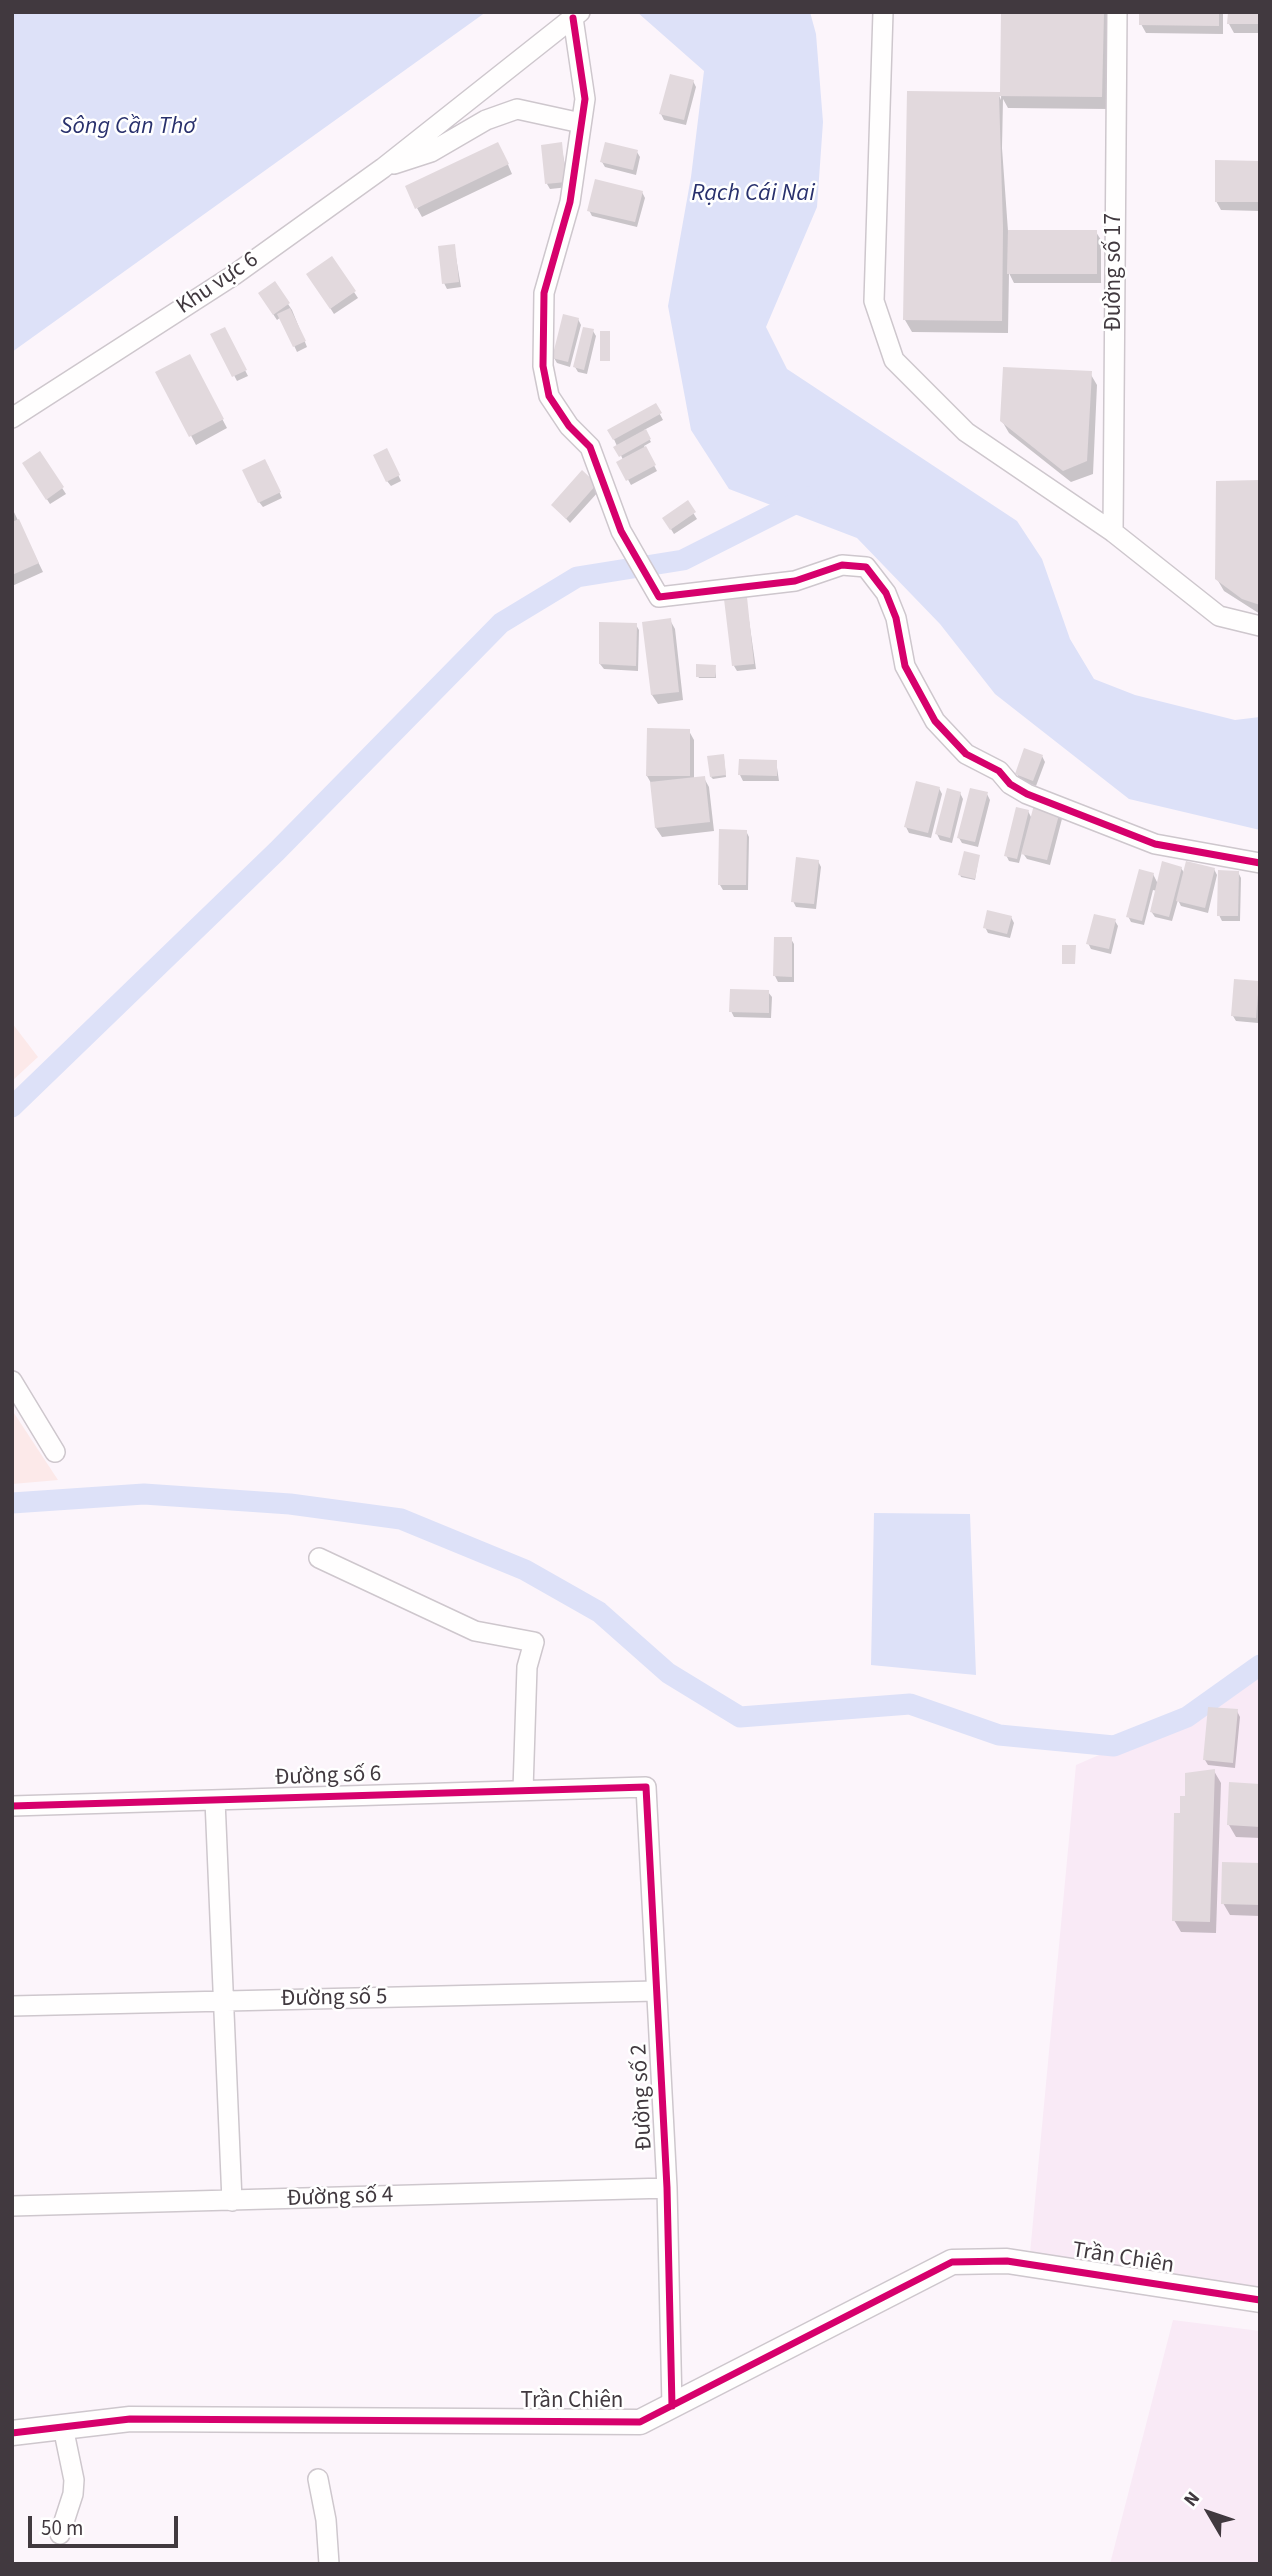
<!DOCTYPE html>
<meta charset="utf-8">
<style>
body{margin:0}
#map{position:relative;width:1272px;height:2576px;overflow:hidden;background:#fcf5fb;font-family:"Source Sans 3",sans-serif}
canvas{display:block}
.frame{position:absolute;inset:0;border:14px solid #41393f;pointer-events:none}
.north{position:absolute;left:1174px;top:2478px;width:70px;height:70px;-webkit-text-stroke:5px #fff;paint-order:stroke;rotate:309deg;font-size:19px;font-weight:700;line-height:28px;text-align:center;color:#41393f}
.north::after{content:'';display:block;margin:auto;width:24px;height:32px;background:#41393f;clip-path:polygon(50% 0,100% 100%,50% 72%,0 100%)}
.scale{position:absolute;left:28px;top:2516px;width:150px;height:32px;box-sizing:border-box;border:4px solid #41393f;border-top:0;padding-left:9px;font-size:21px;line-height:24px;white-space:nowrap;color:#41393f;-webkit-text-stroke:5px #fff;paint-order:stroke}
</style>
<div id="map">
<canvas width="1272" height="2576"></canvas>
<div class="frame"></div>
<div class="north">N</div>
<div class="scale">50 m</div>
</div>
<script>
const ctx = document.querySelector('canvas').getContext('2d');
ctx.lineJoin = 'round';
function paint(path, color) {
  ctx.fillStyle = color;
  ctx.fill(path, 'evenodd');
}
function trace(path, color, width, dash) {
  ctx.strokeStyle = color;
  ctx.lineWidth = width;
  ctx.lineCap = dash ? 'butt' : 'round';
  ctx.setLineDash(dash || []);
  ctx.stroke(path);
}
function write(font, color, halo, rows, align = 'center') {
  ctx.font = font + ' "Source Sans 3",sans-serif';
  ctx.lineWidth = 5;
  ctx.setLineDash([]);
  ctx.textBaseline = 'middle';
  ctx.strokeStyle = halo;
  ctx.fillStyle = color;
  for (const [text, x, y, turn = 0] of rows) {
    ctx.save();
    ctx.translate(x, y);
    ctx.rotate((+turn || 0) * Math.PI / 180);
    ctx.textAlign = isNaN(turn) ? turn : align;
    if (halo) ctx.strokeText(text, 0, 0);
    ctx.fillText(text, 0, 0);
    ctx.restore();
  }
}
paint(new Path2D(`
 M1260,1676V2300L1029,2264L1076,1765L1216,1704Z
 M1173,2320L1260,2331V2564H1110Z`), '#f9eaf6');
paint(new Path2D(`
 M12,1023L38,1057L12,1081Z
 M12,1410L58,1480L12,1484Z`), '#fce9e9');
paint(new Path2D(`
 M12,12H486L12,352Z
 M637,12H810L816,34L823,122L817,207L766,327L787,369L1017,521L1042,559L1070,639L1094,679L1135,695L1235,720L1260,717V830L1129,799L995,694L940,624L857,538L729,489L691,430L668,306L691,177L704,71Z
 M874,1513L970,1514L976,1675L871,1665Z`), '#dde1f8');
paint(new Path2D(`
 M1003,12H1107L1110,18L1108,109L1008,108L1003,99L1002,148L1008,231L1096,232L1101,240V283H1014L1009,273L1008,333L912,332L905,320L998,93L1001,100Z
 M1141,12H1223V34L1146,33L1141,24Z
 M1260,12V33H1234L1229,24Z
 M693,81L696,87L686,125L664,120L661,114Z
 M561,144L569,187L550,189L547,184Z
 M637,152L640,157L636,175L605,167L602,162Z
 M503,153L512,174L422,217L417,208Z
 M1260,162V211L1221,210L1216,201Z
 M642,192L645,198L637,227L592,216L589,210Z
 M454,245L461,287L447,289L444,283Z
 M332,259L358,298L334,314L312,280Z
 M274,283L292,310L307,347L297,352L281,317L277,320L263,299Z
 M578,319L581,325L570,367L557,363L554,358Z
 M224,329L248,376L237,381L213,335Z
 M593,331L596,336L587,374L578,372L575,367Z
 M189,356L227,428L196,445L158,373Z
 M1090,373L1097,385L1093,474L1071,482L1009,433L1002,421Z
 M655,405L663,420L644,430L651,442L644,446L657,471L631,485L619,463L623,460L610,430Z
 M40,454L66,494L50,504L24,464Z
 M389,456L401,481L391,486L387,481Z
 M268,466L282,498L263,507L259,502Z
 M1260,482V614L1224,591L1217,579Z
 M596,485L599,491L570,523L553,505Z
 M687,503L697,519L674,534L664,518Z
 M12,508L43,572L12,586Z
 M746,599L756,669L737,671L734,666Z
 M670,620L675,629L683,700L658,704L652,695Z
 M636,625L639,630L638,671L604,669L600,664Z
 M715,666L716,678H699L698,676Z
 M689,731L694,740V779L704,778L709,787L714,831L662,837L656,828L651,783L647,776Z
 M1042,756L1045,762L1036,786L1020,780L1017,774Z
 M724,758L726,777L713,779L711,777Z
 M776,761L779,781H743L740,775Z
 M939,788L942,794L931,838L909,833L906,827Z
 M960,793L963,799L952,843L940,840L937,834Z
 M987,794L990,800L978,847L962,843L959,838Z
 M1028,811L1032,819L1063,815L1050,865L1027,859L1022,852L1019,863L1009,861L1006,855Z
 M746,831L749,837L748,890H723L720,885Z
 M979,856L975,880L961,877L960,874Z
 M818,861L821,867L816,909L796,907L793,901Z
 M1181,868L1185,874L1214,869L1217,875L1208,913L1181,906L1178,900L1172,921L1155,917L1151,911L1157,891L1153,890L1144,925L1131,922L1128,916L1153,874L1158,884Z
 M1238,872L1241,878L1240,921H1222L1219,915Z
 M1011,917L1014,923L1010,938L988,933L985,927Z
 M1115,921L1118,926L1111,954L1091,949L1088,943Z
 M791,939L794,944V982H778L775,976Z
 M1258,983V1023L1236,1021L1233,1016Z
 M768,992L772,997L771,1018L734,1017L731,1011Z
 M1237,1711L1240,1717L1235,1768L1208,1765L1205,1760Z
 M1214,1771L1221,1783L1216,1933L1181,1932L1174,1920L1182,1814L1187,1797Z
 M1260,1785V1838L1236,1837L1229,1825Z
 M1260,1865V1916L1230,1915L1223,1903Z`), '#0003');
trace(new Path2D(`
 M12,1107L277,851L501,623L577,577L683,560L808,497
 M12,1503L144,1494L290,1504L401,1519L525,1570L599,1612L668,1673L740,1717L910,1704L999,1735L1114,1746L1187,1717L1260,1665`), '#dde1f8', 21);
paint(new Path2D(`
 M1001,12H1104L1102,97L999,96L1003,228L1002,321L903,320L907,91L1000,92Z
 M1139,12H1219V26L1139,25Z
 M1228,12H1260V24H1227Z
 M670,74L694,80L684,120L659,114Z
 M498,142L509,164L415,209L405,186Z
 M562,142L566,182L545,184L541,145Z
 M605,142L638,150L633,170L600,162Z
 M1215,160L1260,161V202H1215Z
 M595,179L643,191L635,222L587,211Z
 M1008,230H1097V274H1007Z
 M455,244L459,282L442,284L438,246Z
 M332,256L356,291L330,309L306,274Z
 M275,281L290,303L273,315L258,293Z
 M290,308L306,341L293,347L277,314Z
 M563,314L579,318L568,362L552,358Z
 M225,327L247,370L232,377L210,334Z
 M583,327L594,329L584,370L573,367Z
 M600,331H610V361H600Z
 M190,354L224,419L189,437L155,372Z
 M1003,367L1092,371L1087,461L1063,471L1000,421Z
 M656,403L662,413L613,440L607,430Z
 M646,429L651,439L619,457L613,447Z
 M646,446L656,465L626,481L616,462Z
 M387,448L400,475L386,482L373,455Z
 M40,451L64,487L46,500L22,463Z
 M265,459L281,492L258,503L242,470Z
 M582,470L597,484L566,519L551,505Z
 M1260,480V605L1242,599L1215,579L1216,481Z
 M688,500L696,512L670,530L662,518Z
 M19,519L39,563L12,575V522Z
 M747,597L754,664L732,666L724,599Z
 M671,618L679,692L651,695L642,622Z
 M599,622L637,623L636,666L599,664Z
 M696,664L716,665L715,677H696Z
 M647,728L690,729V776H646Z
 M1024,748L1043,755L1033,781L1015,774Z
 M724,754L726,775L710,777L707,756Z
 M739,759L777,760V776L738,775Z
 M705,776L710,822L655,828L650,782Z
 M916,781L940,787L928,833L904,827Z
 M947,788L961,792L950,838L935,834Z
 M970,788L988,792L975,842L957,838Z
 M1035,801L1061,807L1047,860L1021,854Z
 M1016,807L1029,810L1017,859L1004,856Z
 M719,829L747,830L746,885H718Z
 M964,851L980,855L975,879L958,875Z
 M796,857L819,860L814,904L791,902Z
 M1162,861L1182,867L1169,917L1150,912Z
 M1186,861L1215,868L1205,908L1176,901Z
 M1139,869L1154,873L1142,921L1126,917Z
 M1218,870L1239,871L1238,916H1217Z
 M987,910L1012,916L1007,934L983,928Z
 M1094,914L1116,919L1109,949L1086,944Z
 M774,937H792V977L773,976Z
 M1062,945H1076L1075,964H1062Z
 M1234,979L1259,981L1256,1018L1231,1016Z
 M730,989L769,990V1013L729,1012Z
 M1208,1707L1238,1709L1233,1763L1203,1760Z
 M1215,1769L1210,1922L1172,1921L1174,1813H1180V1796H1185V1773Z
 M1229,1782L1260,1784V1827L1227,1825Z
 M1222,1862L1260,1863V1905L1221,1904Z`), '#e2d9dd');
const minor = new Path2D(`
 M883,12L874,301L894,360L966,432L1113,532L1219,616L1260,626
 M573,18L585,99L570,202L544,293L543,366L549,396L569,426L590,447L621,531L659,597L795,581L842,565L866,567L886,593L896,618L905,666L935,721L966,754L999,771L1010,784L1027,794L1155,844L1260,863
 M394,164L431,152L486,120L517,109L581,123
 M12,418L234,275L383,168L580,12
 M1113,532L1117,12
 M12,1381L55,1452
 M319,1558L475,1631L534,1642L527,1667L523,1790
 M215,1800L232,2201
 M12,1806L646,1787L667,2188L672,2406
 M12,2006L656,1991
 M12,2206L667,2188
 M318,2479L326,2520L329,2564
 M60,2534L73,2494L74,2480L63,2427`);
const tertiary = new Path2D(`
 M12,2433L130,2419L640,2422L952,2262L1007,2261L1260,2300`);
trace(minor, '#cec7cd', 22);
trace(tertiary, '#cec7cd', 27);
trace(minor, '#fffefe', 19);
trace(tertiary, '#fffefe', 24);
trace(new Path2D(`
 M573,18L585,99L570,202L544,293L543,366L549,396L569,426L590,447L621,531L659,597L795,581L842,565L866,567L886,593L896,618L905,666L935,721L966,754L999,771L1010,784L1027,794L1155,844L1260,863
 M12,1806L646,1787L667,2188L672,2406
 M12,2433L130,2419L640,2422L952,2262L1007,2261L1260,2300`), '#d6006c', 7);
write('23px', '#41393f', '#fff', [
 ["Đường số 17",1115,272,-90],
 ["Khu vực 6",218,284,-34],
 ["Đường số 6",328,1777,-2],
 ["Đường số 5",334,1999,-1],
 ["Đường số 2",643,2097,-93],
 ["Đường số 4",340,2198,-2],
 ["Trần Chiên",1123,2259,9],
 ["Trần Chiên",572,2402]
]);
write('italic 24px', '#29316d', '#fff', [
 ["Sông Cần Thơ",128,128],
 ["Rạch Cái Nai",753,195]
]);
</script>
